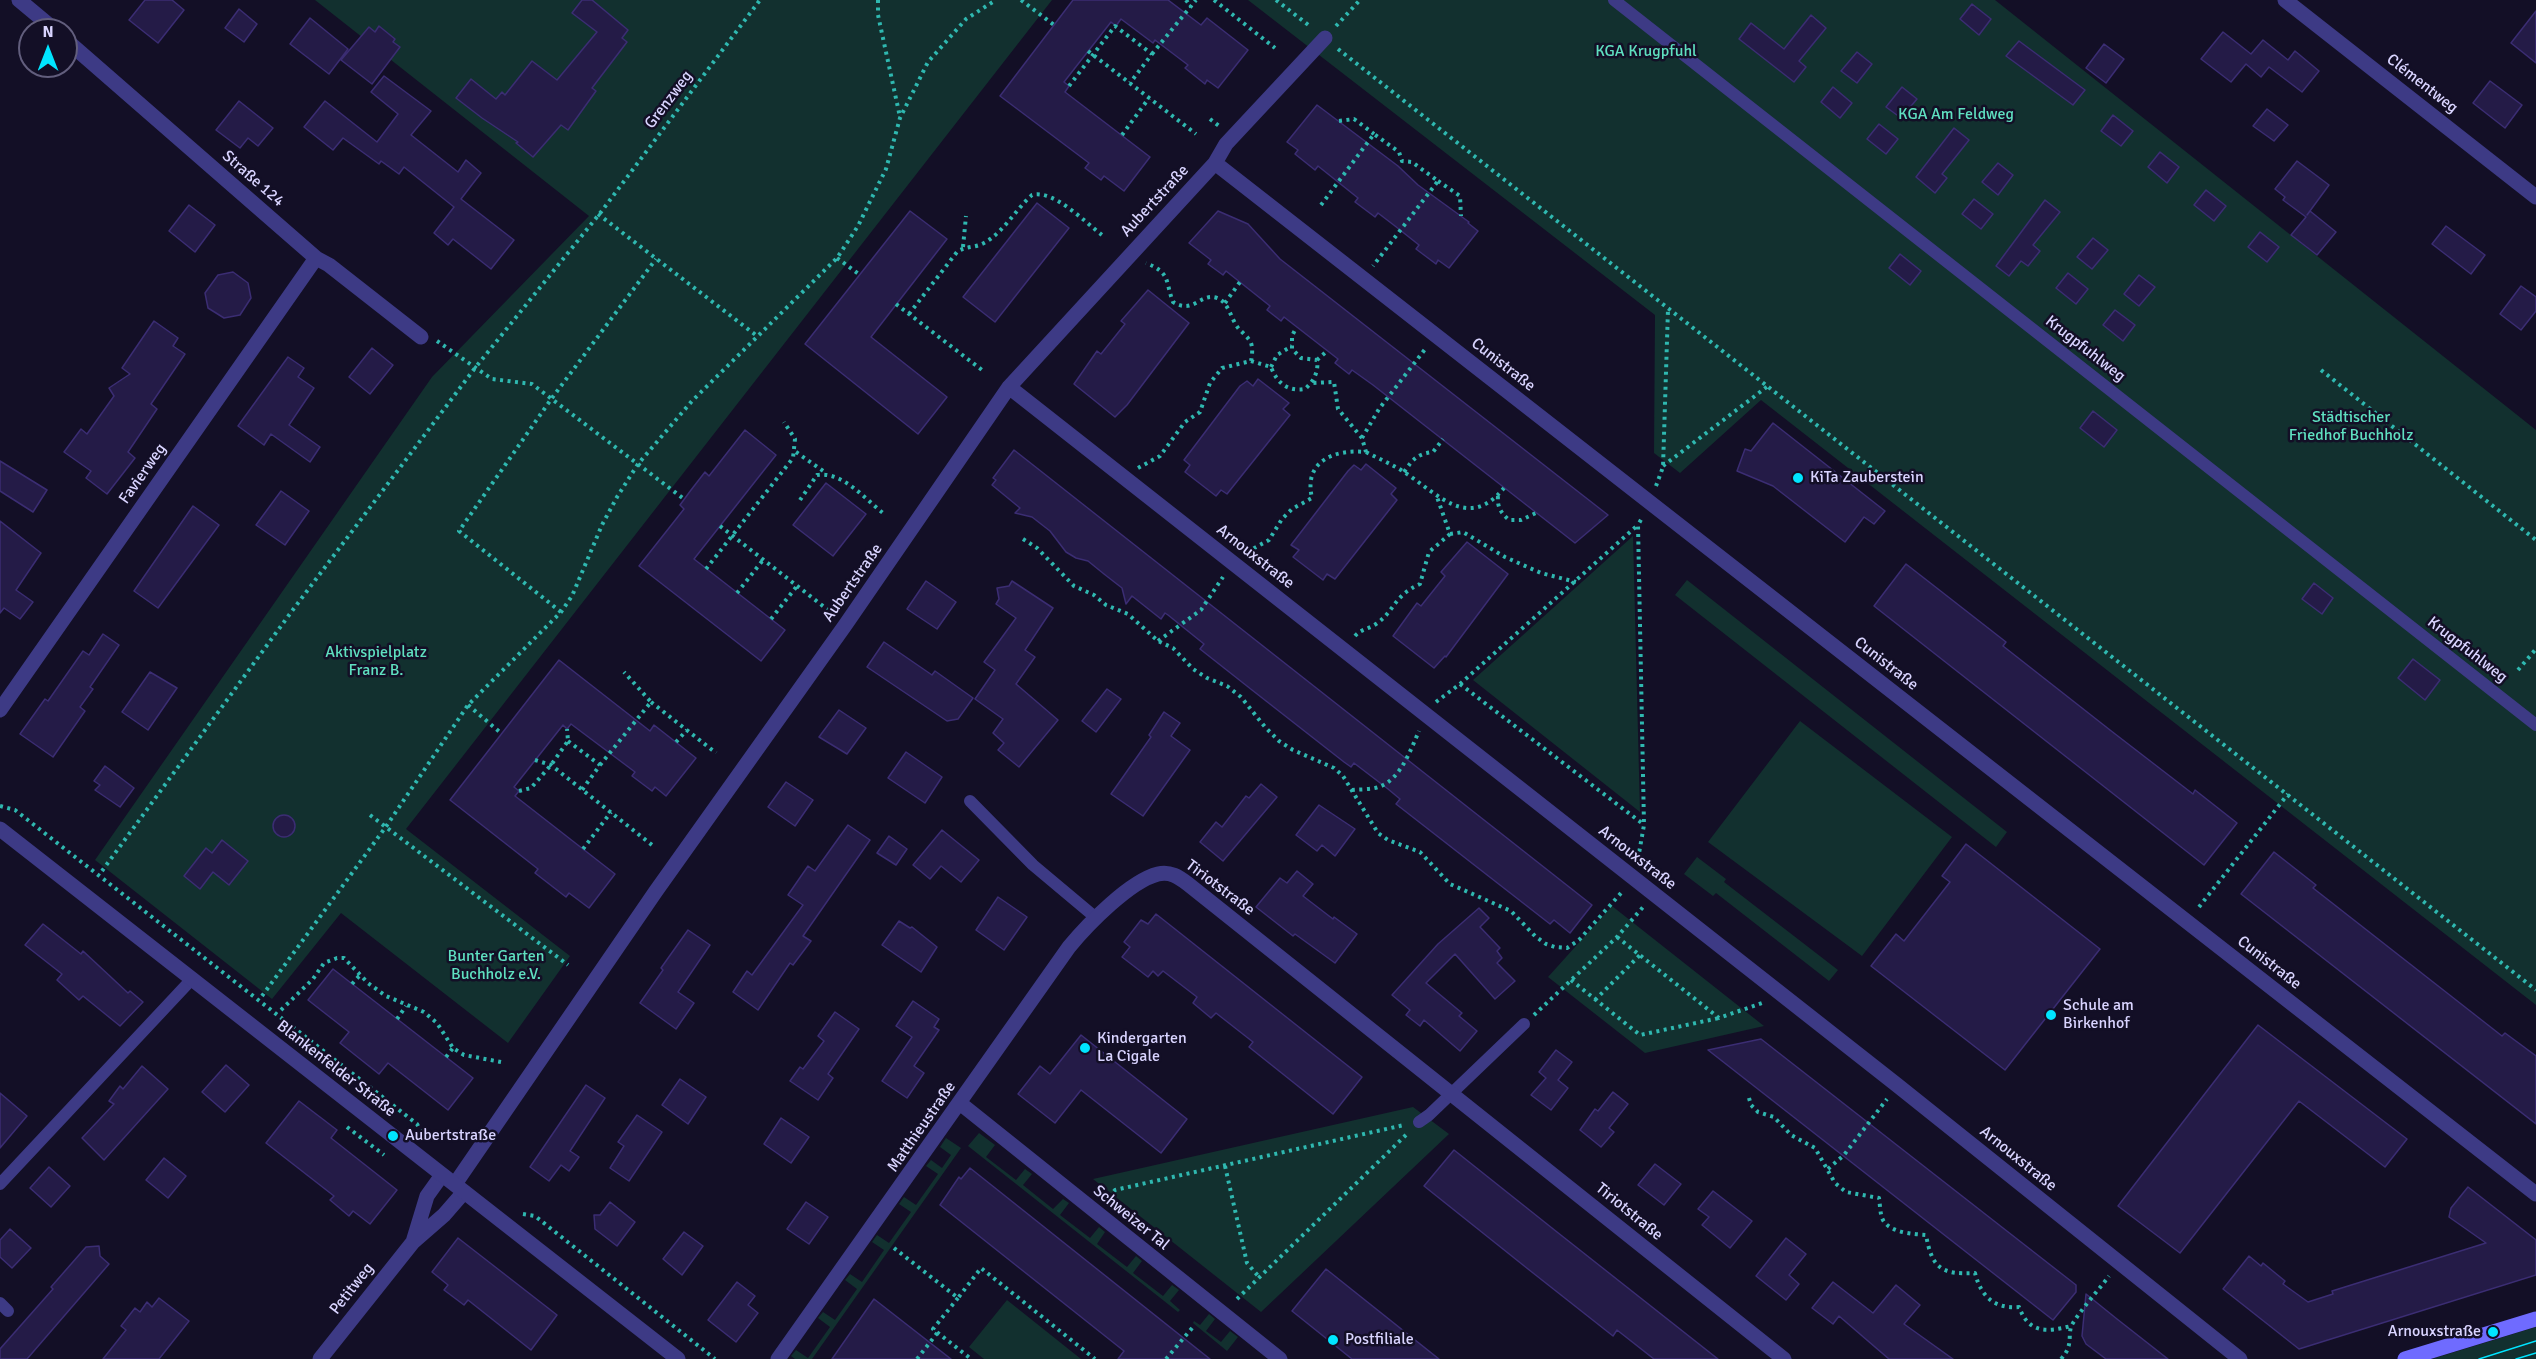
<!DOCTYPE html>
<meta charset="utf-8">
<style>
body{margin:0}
#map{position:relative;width:2536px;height:1359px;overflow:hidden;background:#130f26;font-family:Signika,sans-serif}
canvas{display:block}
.north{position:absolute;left:18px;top:18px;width:60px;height:60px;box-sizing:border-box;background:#130f26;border:2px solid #625e7d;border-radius:50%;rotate:0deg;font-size:16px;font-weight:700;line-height:24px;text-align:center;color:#d9d4ff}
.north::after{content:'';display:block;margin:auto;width:21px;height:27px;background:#00e5ff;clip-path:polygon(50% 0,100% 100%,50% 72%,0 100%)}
</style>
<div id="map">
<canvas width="2536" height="1359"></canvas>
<div class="north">N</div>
</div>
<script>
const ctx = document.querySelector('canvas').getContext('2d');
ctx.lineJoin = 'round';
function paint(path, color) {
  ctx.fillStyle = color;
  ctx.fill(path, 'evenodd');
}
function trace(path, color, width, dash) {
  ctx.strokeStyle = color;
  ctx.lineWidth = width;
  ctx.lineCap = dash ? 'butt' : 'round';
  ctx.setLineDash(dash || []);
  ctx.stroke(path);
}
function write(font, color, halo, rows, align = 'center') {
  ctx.font = font + ' Signika,sans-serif';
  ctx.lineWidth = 5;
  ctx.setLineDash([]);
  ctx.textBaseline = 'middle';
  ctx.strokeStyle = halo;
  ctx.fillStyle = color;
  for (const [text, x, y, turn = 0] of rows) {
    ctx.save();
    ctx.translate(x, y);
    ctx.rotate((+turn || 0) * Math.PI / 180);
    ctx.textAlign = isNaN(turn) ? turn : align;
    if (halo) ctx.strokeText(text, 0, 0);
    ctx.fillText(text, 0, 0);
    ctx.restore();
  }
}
paint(new Path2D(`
 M315,0H1052L406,829L570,956L508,1043L341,913L272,999L95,860L432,377L589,216Z
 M1248,0H1995L2536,430V1005L1761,400L1680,473L1654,453L1655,315Z
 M1633,536L1640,812L1473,680Z
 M1687,580L2007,832L1996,847L1675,595Z
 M1800,721L1952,837L1862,956L1708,842Z
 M1697,857L1726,879L1724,882L1838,970L1829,981L1716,893L1713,896L1684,874Z
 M1612,906L1764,1026L1645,1053L1548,977Z
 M1413,1107L1449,1134L1261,1312L1093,1179Z
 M979,1133L995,1145L986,1157L1016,1180L1025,1169L1032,1174L1023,1185L1053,1209L1063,1199L1069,1203L1060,1215L1090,1238L1099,1227L1105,1232L1097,1244L1127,1267L1136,1256L1142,1261L1133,1273L1163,1296L1172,1285L1179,1290L1170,1301L1180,1310L1178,1312L968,1146Z
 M946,1138L961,1148L812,1359H795L791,1356L796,1350L808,1358L830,1327L818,1318L823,1312L835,1320L857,1289L845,1280L850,1274L862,1282L884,1250L872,1242L877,1235L889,1243L911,1212L899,1204L904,1197L916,1205L938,1174L926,1166L931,1160L942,1168L951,1155L940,1147Z
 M1007,1300L1081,1359H984L969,1347Z
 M1209,1314L1215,1319L1206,1331L1221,1342L1230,1331L1238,1337L1227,1351L1193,1323L1194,1321L1200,1325Z
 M2536,1327V1359H2432Z`), '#12302f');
const building = new Path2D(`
 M145,0H172L184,10L158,43L129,20Z
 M582,0H592L628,30L622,38L627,42L592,88L596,91L568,130L561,125L533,157L516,143L518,142L482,118L456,98L471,79L496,99L502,92L505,95L532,61L557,80L597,32L572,13Z
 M1073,0H1168L1201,25L1207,18L1248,50L1218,88L1207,80L1205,84L1185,68L1188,65L1155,40L1153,43L1121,19L1116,26L1111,22L1064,82L1069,86L1065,92L1150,157L1124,191L1104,176L1101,180L1085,168L1089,163L1000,96Z
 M1972,4L1991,19L1979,35L1960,19Z
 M239,9L257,24L244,42L225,28Z
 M2536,11V63L2511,43Z
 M1811,15L1826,28L1799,61L1806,67L1794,82L1739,39L1751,23L1784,49Z
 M310,18L348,49L329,74L290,44Z
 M379,26L395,39L393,42L400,47L372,84L341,60L369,27L375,32Z
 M2223,32L2251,54L2263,40L2288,60L2295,51L2319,71L2302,92L2269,67L2261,77L2246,64L2231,82L2201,59Z
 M2019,41L2085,90L2073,105L2006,56Z
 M2104,44L2124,59L2106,83L2086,68Z
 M1857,52L1872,64L1857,83L1841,71Z
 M384,76L431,111L411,135L458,172L466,160L481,173L461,199L514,240L491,269L453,239L448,245L434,233L454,207L404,167L399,174L381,161L379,164L343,138L333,150L304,127L325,101L377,142L398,114L371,92Z
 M2490,81L2522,105L2505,128L2473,103Z
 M1833,87L1852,103L1840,118L1821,102Z
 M1902,87L1917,99L1901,118L1886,107Z
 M239,101L273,128L258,146L248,138L240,148L216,130Z
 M1317,105L1398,166L1418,185L1469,222L1468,223L1478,231L1449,268L1438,260L1436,264L1416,249L1419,245L1395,226L1378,213L1375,217L1355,202L1358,198L1318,166L1315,170L1295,154L1298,150L1287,142Z
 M2267,109L2288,125L2274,141L2253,126Z
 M2113,115L2133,131L2121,146L2101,131Z
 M1879,124L1898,139L1886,154L1867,139Z
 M1954,128L1969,140L1942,174L1947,178L1935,193L1916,177Z
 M2160,152L2179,167L2167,183L2148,167Z
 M2297,161L2329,185L2307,215L2310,211L2336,232L2317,255L2291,235L2306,217L2283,200L2285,197L2275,189Z
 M1998,163L2013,175L1998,195L1982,182Z
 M2206,190L2226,206L2214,221L2194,205Z
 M1974,199L1993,214L1981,229L1962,214Z
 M2045,200L2060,212L2033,245L2040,251L2028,266L2021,261L2009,276L1996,266Z
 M1037,203L1069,228L995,322L963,297Z
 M189,205L215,225L195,252L169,231Z
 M910,211L947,239L871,337L947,397L918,434L805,344Z
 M1218,211L1248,224L1280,259L1608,515L1575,543L1373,385L1352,370L1349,374L1335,363L1338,359L1284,317L1281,321L1267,310L1270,306L1226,271L1223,275L1208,264L1211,260L1189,243Z
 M2446,226L2485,255L2471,274L2432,244Z
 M2260,232L2279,247L2267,262L2248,247Z
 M2093,238L2108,250L2092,269L2077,257Z
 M1900,254L1921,271L1910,285L1889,268Z
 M233,272L248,283L251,298L240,315L224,318L208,308L205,293L218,275Z
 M2068,273L2088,289L2076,304L2056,288Z
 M2139,275L2155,287L2139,306L2124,294Z
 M2521,286L2536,297V311L2521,330L2500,314Z
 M1148,290L1189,323L1127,405L1115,417L1074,384L1097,351L1101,354L1125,324L1121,321Z
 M2115,310L2135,325L2123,341L2103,325Z
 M154,321L178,338L173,346L185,354L151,404L157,409L128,452L135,458L107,494L86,478L91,471L64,452L81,429L87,434L114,396L109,388L130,374L122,368Z
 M372,348L393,365L370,394L349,377Z
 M288,357L304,368L298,377L314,388L289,425L320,447L310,462L271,434L264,445L238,426Z
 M1258,379L1289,403L1283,409L1290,415L1227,494L1221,490L1216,496L1185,472L1190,465L1184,460L1240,386L1247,381L1253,386Z
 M2093,411L2117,430L2104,447L2080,428Z
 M1773,423L1885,511L1874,524L1864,517L1845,542L1773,486L1737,471L1745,449L1751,451Z
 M745,430L776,455L694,559L785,630L761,661L639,566L684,509L680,505L691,490L705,472L709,476Z
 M1014,450L1592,905L1570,933L1554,920L1550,924L1396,804L1400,799L1388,789L1354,763L1351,767L1344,762L1252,690L1200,649L1204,644L1168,615L1165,613L1161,619L1132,596L1126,604L1122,588L1104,574L1088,561L1076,558L1066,552L1050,531L1032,517L1015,513L1020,508L992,485L996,480L993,478Z
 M0,461L47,490L33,512L0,491Z
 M1366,464L1396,488L1391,494L1397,500L1335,579L1327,574L1323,580L1293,557L1299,550L1291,545L1348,471L1354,465L1361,470Z
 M826,483L866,514L833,556L793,525Z
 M281,491L309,511L285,545L256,525Z
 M193,506L219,525L158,608L134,591Z
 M0,521L41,553L16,590L33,602L20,619L4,608L0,613Z
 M1467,542L1508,574L1446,657L1445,656L1434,668L1393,636L1417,603L1421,606L1445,576L1441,572Z
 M1906,564L2006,642L2003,646L2110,730L2193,794L2195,790L2237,823L2204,865L1874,606Z
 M926,581L956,602L937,629L907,609Z
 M1012,581L1053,608L1025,650L1035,657L1016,684L1058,720L1019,767L998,750L1004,743L993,733L1003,719L975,699L995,670L984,662L1016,618L996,604L999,599L997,588L1009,586Z
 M2314,583L2333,598L2322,614L2302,599Z
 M103,634L119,645L90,687L93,689L80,707L85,711L53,757L20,734L45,699L48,701L83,651L89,655Z
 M884,642L932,675L935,671L973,698L958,719L947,721L867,667Z
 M2413,659L2440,680L2425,700L2398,678Z
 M559,660L650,731L654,725L696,758L666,796L655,787L652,791L632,776L635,772L571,724L567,729L563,725L514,787L519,791L515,796L615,874L589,908L569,893L566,897L535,873L538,869L450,800Z
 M150,672L177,688L148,730L122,712Z
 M1107,689L1121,699L1096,732L1082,721Z
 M839,710L866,728L847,754L819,737Z
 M1164,712L1180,723L1171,736L1190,750L1143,816L1111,794L1151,737L1149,735Z
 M906,752L942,777L925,803L888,778Z
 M105,766L134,788L120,807L95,790L100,785L94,781Z
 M786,782L813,800L795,826L768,807Z
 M1261,784L1277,797L1223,861L1200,842L1216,822L1222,827L1246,796L1249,798Z
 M1319,805L1355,829L1335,856L1322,845L1317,851L1296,835Z
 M273 826a11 11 0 1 1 22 0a11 11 0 1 1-22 0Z
 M848,825L870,840L803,936L811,941L793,965L790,963L758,1010L733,992L747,971L752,975L803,905L788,895L808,866L815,871Z
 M942,830L979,860L961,882L941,866L930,879L913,865Z
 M889,836L907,849L896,865L877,853Z
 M222,840L248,861L229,885L213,872L200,889L184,876L206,848L212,853Z
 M1966,844L2100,949L2005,1070L1871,966L1896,934L1904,941L1950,882L1942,876Z
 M2274,852L2316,885L2313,888L2502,1036L2505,1033L2536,1056V1124L2241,894Z
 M1297,871L1313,884L1303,896L1333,919L1334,917L1357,934L1335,963L1295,934L1293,936L1256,907L1280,878L1287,883Z
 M998,897L1027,917L1004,950L976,930Z
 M1479,908L1489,918L1480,927L1500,948L1497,951L1502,958L1497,963L1515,981L1495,999L1455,954L1426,983L1462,1013L1459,1016L1477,1031L1460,1051L1424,1020L1420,1026L1406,1015L1410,1010L1392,995L1438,944Z
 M1156,914L1362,1077L1333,1114L1249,1047L1253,1042L1216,1013L1211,1018L1193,1003L1197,997L1163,971L1158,976L1153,971L1148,977L1122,957L1130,947L1124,942L1141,920L1148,924Z
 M899,921L910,928L912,927L937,947L921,972L882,945Z
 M43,924L81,954L83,951L128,993L130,991L143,1002L120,1026L83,996L79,1000L57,980L62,974L25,945Z
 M688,930L710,945L678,992L694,1003L676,1029L640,1003L663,970L661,968Z
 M333,969L473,1078L448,1110L388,1063L379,1074L340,1043L349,1032L308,1000Z
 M913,1001L939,1019L934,1027L939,1030L914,1066L924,1073L907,1098L882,1081L912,1037L896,1026Z
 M835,1012L859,1029L828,1074L833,1078L818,1100L790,1081L800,1067L803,1069L824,1041L818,1036Z
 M2258,1025L2407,1139L2385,1167L2299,1101L2180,1253L2118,1206Z
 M1081,1035L1187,1119L1161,1153L1081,1090L1055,1123L1018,1094L1040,1066L1050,1074Z
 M1761,1039L2076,1285V1292L2053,1320L1708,1050Z
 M1556,1050L1572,1062L1558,1080L1568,1088L1551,1110L1531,1095L1546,1078L1539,1072Z
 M226,1065L249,1085L225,1112L202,1092Z
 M142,1066L168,1089L104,1160L82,1138L114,1104L109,1101L120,1086L123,1089Z
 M680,1079L706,1097L688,1124L662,1105Z
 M586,1085L605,1098L570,1151L579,1157L569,1171L561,1165L549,1181L530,1167Z
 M1613,1092L1628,1104L1609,1128L1614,1132L1601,1147L1580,1130L1595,1109L1598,1111Z
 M0,1093L27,1116L0,1148Z
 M299,1101L337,1130L331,1138L397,1190L370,1224L353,1211L349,1216L330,1200L334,1196L266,1143Z
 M637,1115L662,1132L629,1181L610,1168L624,1146L618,1142Z
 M781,1118L809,1137L791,1163L764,1144Z
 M1454,1150L1557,1232L1718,1359H1654L1617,1330L1613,1336L1528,1269L1424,1186Z
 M164,1158L186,1176L168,1198L146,1180Z
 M1655,1164L1681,1184L1664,1205L1638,1185Z
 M49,1167L70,1186L51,1207L30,1188Z
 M970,1168L1210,1359H1118L1124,1351L940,1205L959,1177L961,1179Z
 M2468,1187L2536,1240V1275L2299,1349L2223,1289L2249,1256L2261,1266L2263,1263L2285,1281L2283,1284L2308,1302L2333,1294L2332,1291L2486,1243L2449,1217L2451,1208Z
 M1713,1191L1752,1221L1730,1248L1702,1225L1709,1217L1698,1209Z
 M610,1202L635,1222L617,1246L595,1229L594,1215H600Z
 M806,1202L828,1217L809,1244L787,1229Z
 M10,1229L31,1248L12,1268L0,1257V1240Z
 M684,1232L703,1246L682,1275L663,1259Z
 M458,1238L557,1315L531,1350L468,1300L464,1305L444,1290L448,1285L432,1272Z
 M1786,1238L1806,1254L1789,1275L1799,1284L1786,1300L1756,1276Z
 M99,1246L100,1256L109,1264L27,1359H0V1349L53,1289L51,1287L86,1247Z
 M1326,1269L1439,1359H1352L1292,1311Z
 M737,1282L755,1296L748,1305L758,1313L736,1342L708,1320Z
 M1833,1282L1873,1313L1896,1285L1920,1305L1904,1324L1953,1359H1889L1839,1316L1833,1324L1812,1308Z
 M2086,1294L2117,1319L2168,1359H2106L2086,1344L2082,1336Z
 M159,1298L189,1321L159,1359H103L126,1330L121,1326L135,1308L140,1312L147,1302L152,1307Z
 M874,1299L951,1359H832Z`);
paint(building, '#241b47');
trace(building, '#3b2d73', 1.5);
trace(new Path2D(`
 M878,0V15L900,117
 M1021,0L1054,25
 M1186,0L1191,7
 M1214,0L1275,48
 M1276,0L1311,27
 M1336,26L1360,0
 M1338,49L2536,990
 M1088,51L1196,134
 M1152,54L1196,0
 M1069,86L1115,26L1152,54L1130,83
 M1210,119L1219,126
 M1339,121L1354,119L1374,134
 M1122,135L1149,98
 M1438,181L1460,196L1461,216
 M1321,205L1374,134L1399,152L1402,161L1412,162L1438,181L1373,266
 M598,214L757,336
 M963,247L966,216
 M837,258L860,275
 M1225,303L1240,282
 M896,304L982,370
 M909,314L957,252C965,246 975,248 984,243C1003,233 1016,209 1032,195C1053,189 1085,222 1102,235
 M437,341L492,379L532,384L684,499
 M1317,360L1327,351
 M1251,361L1271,367C1277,383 1288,392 1305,389C1313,382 1319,372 1317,360L1301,358L1292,349V336L1296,328
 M1271,367L1277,355L1292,346
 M2321,370L2536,540
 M1362,438L1379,409L1426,348
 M796,452L826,473
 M1366,452C1379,459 1392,464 1404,472C1437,493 1468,532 1504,488
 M1663,466L1768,386
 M1138,468L1160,456L1185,422L1200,412L1210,383L1222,368L1251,361C1252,356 1253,349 1251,343C1248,337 1243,333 1239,329C1231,320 1229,302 1217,298C1200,292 1194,315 1173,302C1165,281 1171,273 1146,263
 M1404,472C1413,459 1417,454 1433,452L1443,439
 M1656,486L1663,467L1668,309
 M1498,496C1497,507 1501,513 1509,520H1521L1536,513
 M800,500L817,475C842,471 864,498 883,513
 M720,526L832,613
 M1450,534L1463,532L1505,557L1541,573L1576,582
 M1023,539L1037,548L1074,586L1094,595L1106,605L1128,614L1158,641L1173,648L1193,669L1207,678L1227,686L1241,697L1265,727L1279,741L1293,750L1334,768L1343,776L1378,833L1388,840L1420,852L1450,884L1511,911L1535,936L1546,944L1555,947L1567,948L1579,940L1622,892
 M1247,552L1269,540L1282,519L1292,509L1312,498C1303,460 1336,449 1366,452L1362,438L1338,409L1334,382L1311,383
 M706,569L793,458L795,439L784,422
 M737,593L763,560
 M561,612L459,531L552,398L656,259
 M771,619L797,586
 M1355,636C1361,629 1369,629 1376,624C1395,611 1393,596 1420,584L1429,552L1450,534L1437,497
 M1158,641L1201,610L1223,577
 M2518,670L2536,649
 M1460,684L1643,824
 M651,702L716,753
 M1436,702L1460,684L1638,525
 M468,705L502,734
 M568,741L600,765L582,790
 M676,742L687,730
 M535,760L551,765L652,845
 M600,765L651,702L624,672
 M1352,790C1361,789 1373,790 1381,786C1401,778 1411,749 1419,731
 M519,791L531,788L551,765L568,741L567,729
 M0,806L15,810L417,1124L423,1136
 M370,815L568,965
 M583,849L611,812
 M1638,859L1644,825L1638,525L1642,518
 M102,871L292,611L475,368L601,212L760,0
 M2199,907L2288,794
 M1617,937L1719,1018L1762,1003
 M1571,980L1640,1035L1719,1018
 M352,984L360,975
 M262,996L385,828L468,705L561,612L572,596L602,525L617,497L638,464L692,401L837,258L858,226L886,169L900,118L928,62L966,19L996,0
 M1595,1000L1640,955
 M281,1010L313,979L324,963L337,958H344L368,983L386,996L424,1012L437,1023L453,1048L464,1055L501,1062
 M1534,1015L1617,937L1644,906
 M397,1019L406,1006
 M446,1057L453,1048
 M1749,1098L1751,1105L1758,1112L1774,1117L1791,1135L1815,1148L1835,1183L1846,1192L1879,1198C1880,1204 1880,1212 1882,1218C1888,1233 1913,1234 1926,1235C1932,1268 1941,1275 1975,1273C1981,1297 1995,1309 2019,1307C2029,1334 2047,1332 2071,1326
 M347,1127L384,1155
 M1225,1166L1247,1263L1259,1277
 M1828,1169L1844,1155L1887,1099
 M1109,1197L1115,1190L1404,1125
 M523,1214L535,1216L715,1359
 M894,1248L958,1298L981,1268L1095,1359
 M958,1298L933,1329L971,1359
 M1237,1299L1408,1133
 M917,1359L938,1332
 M1166,1359L1193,1327
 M2061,1359C2075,1344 2066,1334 2073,1323C2083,1307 2097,1292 2109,1276`), '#2fb8b0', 4, [3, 4.5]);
trace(new Path2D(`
 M1614,0L2536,725
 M970,801L1033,865L1095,917
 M1419,1122L1429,1115L1524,1024
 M0,1184L192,979
 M0,1303L8,1311`), '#3d3a85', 12);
trace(new Path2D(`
 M19,0L55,30
 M2285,0L2536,197
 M66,40L316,258L329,265L421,337
 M1215,163L2536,1194
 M1009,387L1897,1085L2240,1359
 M0,710L316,258
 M961,1104L1280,1359
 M455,1184L656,891L846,624L1009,387L1215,163L1226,144L1325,38
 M413,1242L427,1196L442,1175
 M320,1359L413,1242L444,1215L464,1192
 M778,1359L1069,947C1088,924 1130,881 1158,874C1170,871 1179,877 1188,884L1784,1359`), '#3d3a85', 15);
trace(new Path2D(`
 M0,829L678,1359`), '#3d3a85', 15);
trace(new Path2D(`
 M2405,1359L2536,1319`), '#6f6bff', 15);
trace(new Path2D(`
 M2479,1359L2536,1341
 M2516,1359L2536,1353`), '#00e5ff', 1.5);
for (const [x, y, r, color] of [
 [1798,478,6,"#00e5ff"],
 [2051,1015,6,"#00e5ff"],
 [1085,1048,6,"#00e5ff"],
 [393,1136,6,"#00e5ff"],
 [2493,1332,6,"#00e5ff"],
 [1333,1340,6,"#00e5ff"]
]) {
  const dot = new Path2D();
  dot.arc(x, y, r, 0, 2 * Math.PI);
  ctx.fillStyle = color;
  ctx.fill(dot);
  trace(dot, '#130f26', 2);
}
write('16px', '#5fe0c0', '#130f26', [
 ["KGA Krugpfuhl",1646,52],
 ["KGA Am Feldweg",1956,115],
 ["Städtischer",2351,418],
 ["Friedhof Buchholz",2351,436],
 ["Aktivspielplatz",376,653],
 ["Franz B.",376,671],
 ["Bunter Garten",496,957],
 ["Buchholz e.V.",496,975]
]);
write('16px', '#d9d4ff', '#130f26', [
 ["Clémentweg",2422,84,38],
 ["Grenzweg",669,100,-53],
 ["Straße 124",253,179,41],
 ["Aubertstraße",1155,201,-47],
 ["Krugpfuhlweg",2085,349,38],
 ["Cunistraße",1503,365,38],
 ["Favierweg",143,474,-55],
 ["Arnouxstraße",1255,557,38],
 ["Aubertstraße",853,583,-55],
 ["Krugpfuhlweg",2467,650,38],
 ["Cunistraße",1886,664,38],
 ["Arnouxstraße",1637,858,38],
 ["Tiriotstraße",1220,888,37],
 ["Cunistraße",2269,963,38],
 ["Blankenfelder Straße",336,1069,38],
 ["Matthieustraße",922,1127,-55],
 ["Arnouxstraße",2018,1159,39],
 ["Tiriotstraße",1629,1212,39],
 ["Schweizer Tal",1131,1218,39],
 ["Petitweg",352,1289,-52]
]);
write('16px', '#d9d4ff', '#130f26', [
 ["KiTa Zauberstein",1810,478],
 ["Schule am",2063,1006],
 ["Birkenhof",2063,1024],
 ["Kindergarten",1097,1039],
 ["La Cigale",1097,1057],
 ["Aubertstraße",405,1136],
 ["Arnouxstraße",2481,1332,"right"],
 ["Postfiliale",1345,1340]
], 'left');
</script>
